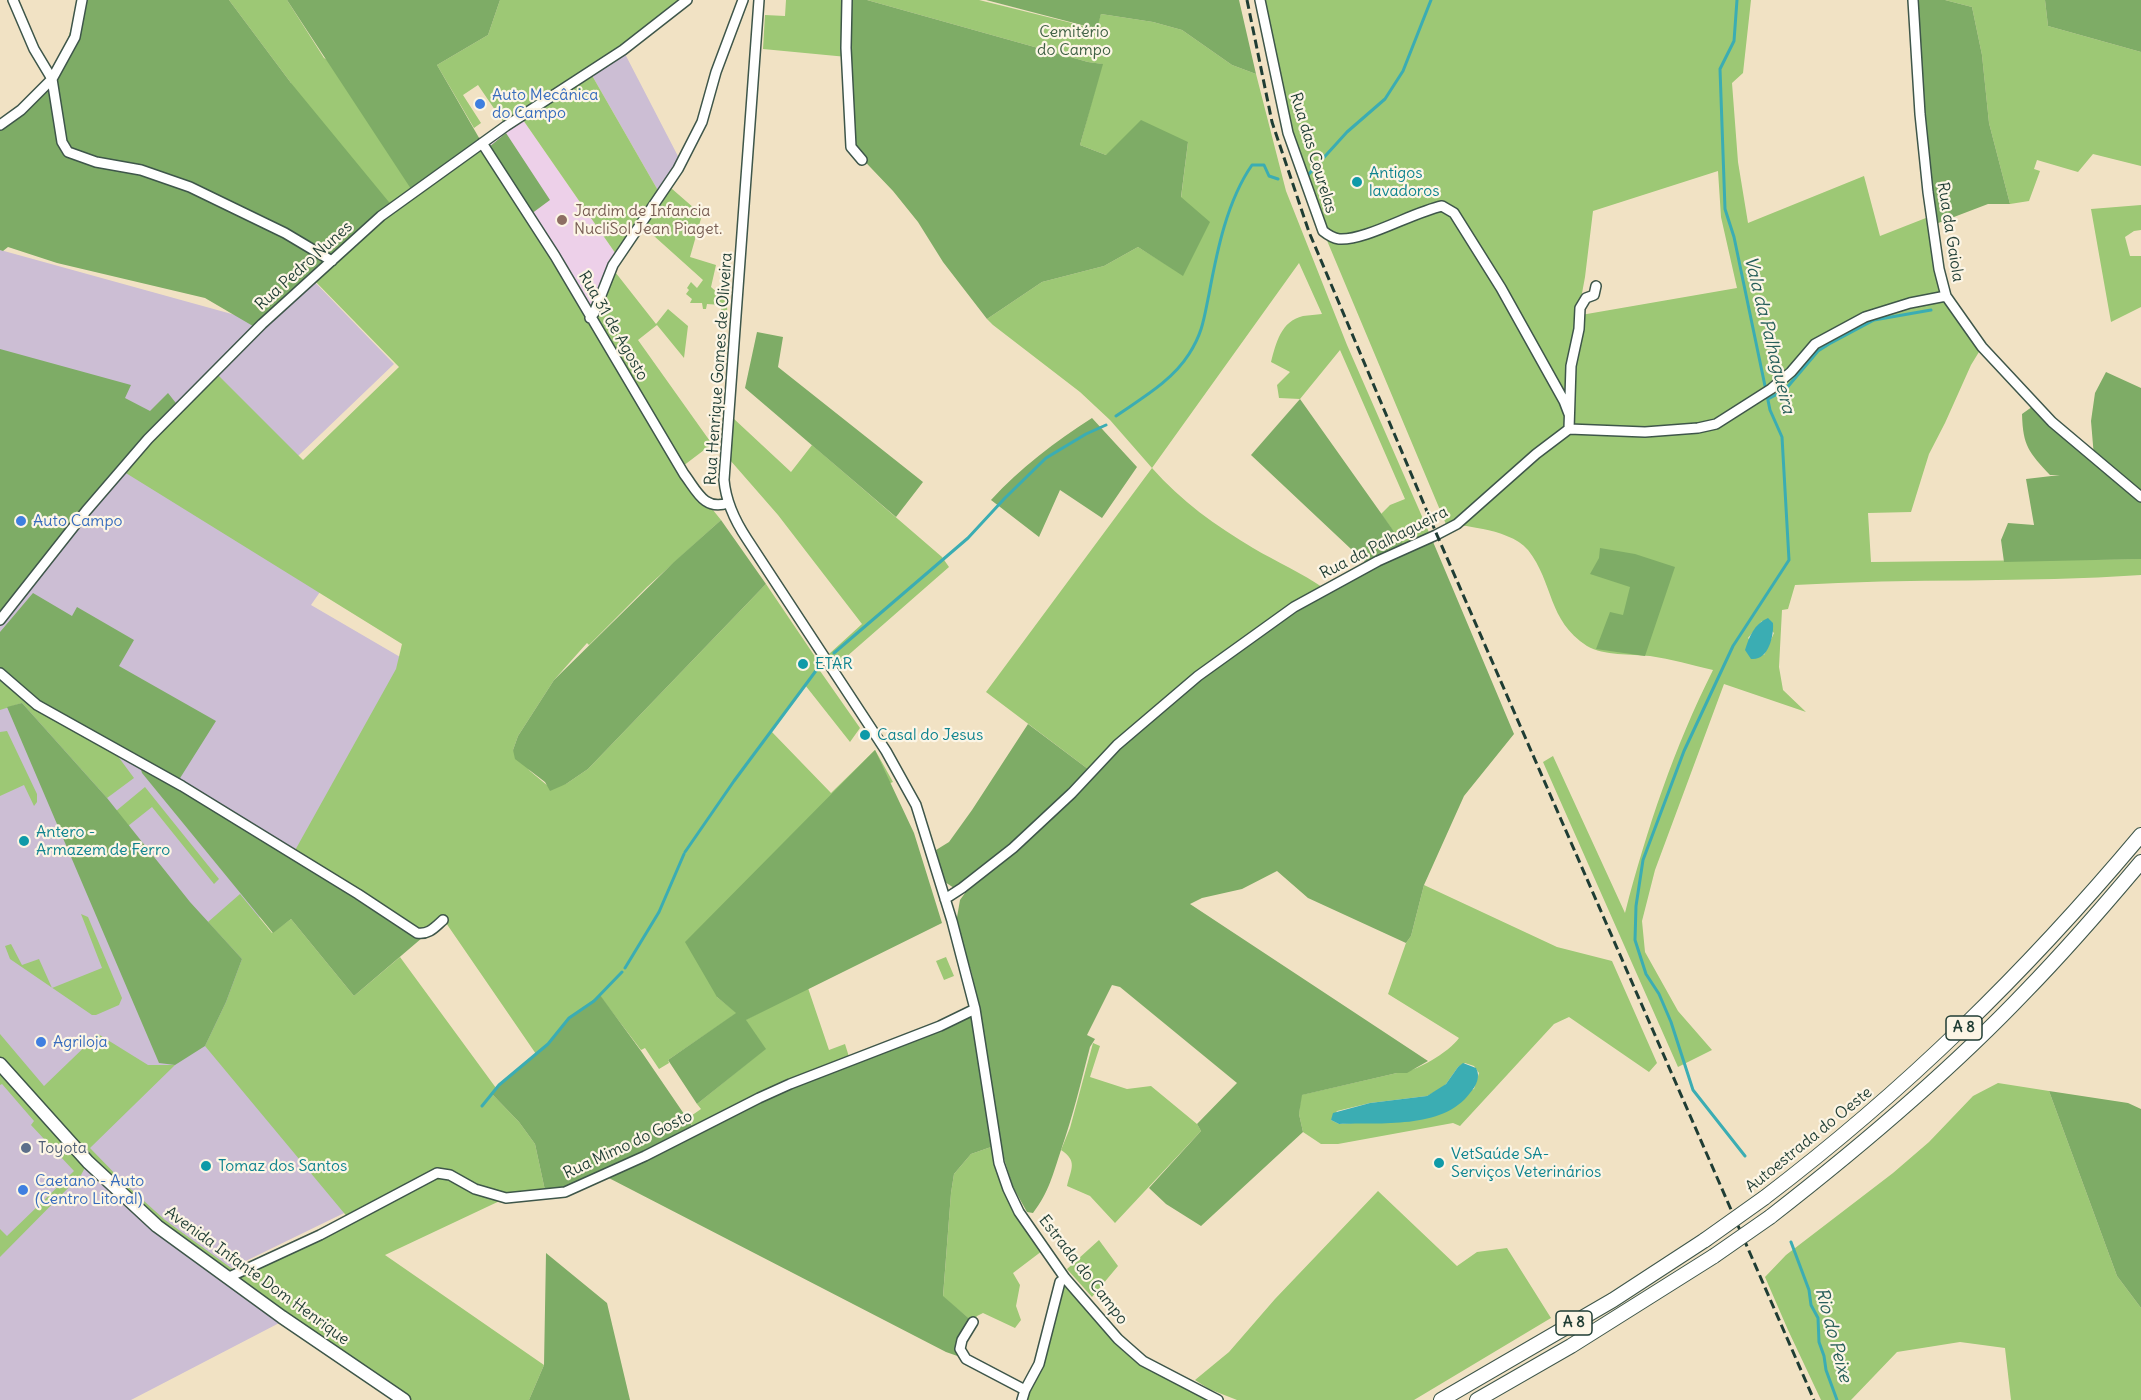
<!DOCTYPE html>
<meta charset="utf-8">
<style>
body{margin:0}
canvas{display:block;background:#f1e2c4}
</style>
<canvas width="2141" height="1400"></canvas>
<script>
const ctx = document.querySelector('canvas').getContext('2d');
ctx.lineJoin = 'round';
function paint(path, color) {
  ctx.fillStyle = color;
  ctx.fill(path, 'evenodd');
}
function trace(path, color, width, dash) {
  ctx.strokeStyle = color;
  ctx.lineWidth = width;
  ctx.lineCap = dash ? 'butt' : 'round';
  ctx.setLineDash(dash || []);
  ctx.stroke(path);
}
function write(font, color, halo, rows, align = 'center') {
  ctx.font = font + ' Delius,sans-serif';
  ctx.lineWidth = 4.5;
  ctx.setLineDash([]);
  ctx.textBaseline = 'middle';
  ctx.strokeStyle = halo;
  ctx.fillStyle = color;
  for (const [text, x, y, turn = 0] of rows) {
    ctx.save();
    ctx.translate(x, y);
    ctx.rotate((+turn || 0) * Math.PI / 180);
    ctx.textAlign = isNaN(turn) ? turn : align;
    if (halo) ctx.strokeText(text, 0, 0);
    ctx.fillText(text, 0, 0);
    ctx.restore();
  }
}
paint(new Path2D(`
 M521,117L618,257L594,313L482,143Z`), '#edd0e9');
paint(new Path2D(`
 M623,50L681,162L660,194L590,72Z
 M0,248L4,251L257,321L308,275L394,364L298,456L365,527L311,605L407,661L259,918L457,1158L219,1274L285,1320L131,1400H0Z`), '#ccbed4');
paint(new Path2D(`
 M229,0H287L324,58L482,143L590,317L612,268L656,324L668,309L688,326L684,358L657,325L638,340L712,444L683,466L684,474L721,520L647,587L589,645L587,643L554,680L518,736L513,750L530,771L548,786L566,784L588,769L766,584L820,664L818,668L860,728L850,742L805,685L771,731L831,793L875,750L893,782L888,784L717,997L737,1013L668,1060L669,1063L659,1069L645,1048L641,1050L600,996L569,1018L548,1044L536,1054L444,920L423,934L293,854L396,669L402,644L121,470L215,372L303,460L399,367L312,278L291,83Z
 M500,0H687L590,72L660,194L618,257L521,117L506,126L478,85L463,95L481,123L474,128L437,65L488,35Z
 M786,0H847V57L763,49L765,15L785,16Z
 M867,0H979L1096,29L1101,14L1153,22L1182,30L1232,65L1256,74L1286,191L1347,345L1431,537L1405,547L1381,514L1390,505L1405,499L1340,350L1300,399L1279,398L1277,385L1290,372L1271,362C1276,343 1281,321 1303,316C1309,315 1316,315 1322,314L1299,263L1152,468C1181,501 1216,526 1253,548C1277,562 1302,573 1325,589L1198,676L1092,772L986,692L1152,468L1110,420L1080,392L993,325L987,319L1042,282L1104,266L1138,247L1183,275L1181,198L1188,142L1106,155L1080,145L1102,64L1088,62Z
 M1260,0H1751L1743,73L1732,83L1738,162L1748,223L1864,176L1880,236L1931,216L1946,296L1982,347L1971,365L1945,423L1929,454L1911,512L1868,513L1871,562L2141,559V575C2026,583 1910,578 1795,585L1788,609L1782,610L1779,667L1783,690L1806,712L1724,684L1655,870L1642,921L1645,952L1678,1011L1712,1050L1678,1067L1543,762L1553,756L1625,913C1647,828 1674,748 1713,670C1692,665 1671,659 1650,656C1631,654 1604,656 1587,646C1547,620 1554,583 1528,550C1518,538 1498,532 1483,529C1470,527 1460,523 1448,529L1323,231L1342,239L1442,206L1454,213L1568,412L1581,315L1737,288L1721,217L1718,171L1593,211L1585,277L1570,359L1567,401L1489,259L1454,207L1442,200L1349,236H1338L1328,231L1322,222L1305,182ZM1762,621L1774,633L1764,655L1748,638Z
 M1945,0H2045L2048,26L2141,52V166L2093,154L2078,172L2037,160L2034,169L2040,171L2029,201L2010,204L1989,123L1982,55L1972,7Z
 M671,188L702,215L690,257L716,265L711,287C722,297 729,299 727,316L721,315V305L707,304L706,309H703L702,303H690L692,299L686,294L689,290L687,288L691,282L697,288L703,280L644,227L655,212L658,211L660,206Z
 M2141,205V230L2134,231L2125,237L2130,256H2141V307L2111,322L2091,209Z
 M733,418L791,472L812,445L942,557L949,567L837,665L829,654L862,624L778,515L730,460Z
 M0,672L111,747L134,778L107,798L22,703L0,710Z
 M7,731L37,794V802L34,806L24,785L0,796V732Z
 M145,787L219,879L214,884L152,807L128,826L116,811Z
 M1424,885L1557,947L1612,961L1657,1063L1649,1072L1569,1017L1554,1024L1460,1126L1453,1123L1338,1144H1321L1303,1132L1299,1114L1301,1095L1397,1073C1415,1073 1449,1052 1459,1038L1388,994L1406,943L1411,936ZM1465,1063L1474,1066L1479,1073L1474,1089L1354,1123L1339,1124L1331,1120L1337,1111L1370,1103L1427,1096L1440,1089L1446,1084L1458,1067Z
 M240,894L272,933L291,919L354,996L400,957L496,1088L492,1094L519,1122L535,1144L546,1195L506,1198L385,1255L544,1365L529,1400H405L227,1278L88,1162L81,1175L0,1257V1229L7,1236L74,1171L31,1125L34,1121L2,1084L0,1085V1074L4,1069L0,1064V1034L44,1086L98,1034L148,1065H175L90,1148L124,1183L165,1220L238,1273L349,1219L205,1046L226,1002L242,959L208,922Z
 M81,914L88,917L122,998L119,1005L96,1015H92L10,959L5,946L11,944L22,965L39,959L52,988L102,968Z
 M946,957L954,976L944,980L936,961Z
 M808,988L829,1050L845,1044L850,1060L695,1130L688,1118L701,1109L697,1104L765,1049L745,1020Z
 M1093,1043L1100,1046L1090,1077L1127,1089L1151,1086L1197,1124L1201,1131L1115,1223L1090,1196L1067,1186C1071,1169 1078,1161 1061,1150L1070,1128Z
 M1998,1083L2049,1091L2117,1276L2141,1308V1400H2011L2005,1348L1960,1342L1897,1352L1851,1400H1821L1788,1330L1765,1277L1786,1255L1893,1173L1929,1142L1973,1096Z
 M991,1147L997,1174L1006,1194L1042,1251L1013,1273L1020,1285L1016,1306L1021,1320L1015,1328L983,1313L977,1316L973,1322L943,1297L951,1193L954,1174L971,1154Z
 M1378,1191L1457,1266L1477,1252L1507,1248L1551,1318L1414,1400H1237L1209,1389L1195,1380L1229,1352L1275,1299Z
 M1099,1240L1118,1266L1092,1297L1067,1269Z
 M1065,1287L1072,1291L1123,1351L1136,1361L1207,1400H1024L1063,1288Z`), '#9dc875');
paint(new Path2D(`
 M80,0H229L291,83L393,207L258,329L205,298L57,263L8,247L3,251L0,250V125L59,67Z
 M287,0H500L488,35L437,65L482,143L413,192Z
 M848,0H867L1088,62L1103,64L1080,145L1106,155L1141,120L1188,142L1181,197L1210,222L1183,276L1138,247L1104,266L1042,282L987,319L943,262L918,222L893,191L851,147Z
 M986,0H1239L1256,74L1232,65L1182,30L1153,22L1101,14L1097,29Z
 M1913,0H1945L1972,7L1982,55L1989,123L2010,204H1988L1933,225Z
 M2045,0H2141V52L2048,26Z
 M506,133L550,200L531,214L489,147Z
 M757,332L783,337L778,367L923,482L896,517L745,388Z
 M0,349L131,385L125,398L150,411L168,393L179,407L0,620Z
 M2106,372L2141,388V559L2004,562L2001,540L2008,523L2034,525L2026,479L2060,475H2050C2029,452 2023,447 2022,414L2036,404L2094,457L2091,421L2095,393Z
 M1300,399L1405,547L1431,537L1514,734L1464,796L1424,885L1411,936L1406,943L1308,898L1277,871L1242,889L1202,898L1190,904L1428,1061L1407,1073H1397L1302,1095L1299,1114L1303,1132L1201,1226L1166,1204L1149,1188L1201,1131L1197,1124L1237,1083L1120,987L1112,985L1087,1035L1095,1039L1090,1047C1081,1082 1073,1116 1061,1150C1053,1174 1049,1192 1033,1213L1027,1212L1013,1187L1001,1149L972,974L956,923L960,900L965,893L961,886L954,888L945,882L936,850L949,842L972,810L1028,724L1092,772L1083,783L1198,676L1294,607L1368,565L1251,455Z
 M1092,418L1137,467L1102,518L1060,490L1039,537L991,500C1021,467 1055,442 1092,418Z
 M721,520L766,584L588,769L566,784L550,791L545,782L515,759L513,750L518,736L554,680L674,562Z
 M1600,548L1635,554L1675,567L1645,656L1596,649L1610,612L1623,615L1630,587L1590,574L1599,558Z
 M33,593L72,616L77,607L134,640L119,666L216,721L177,783L417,933L429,932L354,996L291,919L273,933L142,773L139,763L67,723L0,673V632Z
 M22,703L107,798L190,902L242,959L226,1002L205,1046L175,1065L159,1063L7,707Z
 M875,750L914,833L942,923L746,1020L766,1049L697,1104L668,1060L736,1013L717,997L685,942Z
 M600,995L641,1051L695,1130L972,1010L991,1147L971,1154L954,1174L951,1193L943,1296L973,1322L962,1340L966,1359L946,1352L603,1175L546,1195L535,1144L519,1122L492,1094L499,1085L548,1044L569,1018Z
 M2049,1091L2128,1103L2141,1109V1308L2117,1276Z
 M546,1253L607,1303L630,1400H529L544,1365Z`), '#7eac66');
paint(new Path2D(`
 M1768,618L1773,623C1774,637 1768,661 1751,659L1745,650C1749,637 1754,624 1768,618Z
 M1463,1063L1476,1068C1481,1077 1476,1086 1470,1093C1443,1130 1379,1122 1339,1124L1331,1120L1333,1113L1370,1103L1427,1096L1446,1084L1458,1067Z`), '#3badb3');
trace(new Path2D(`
 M1737,0L1734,41L1720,69L1725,209L1734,237L1770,410L1782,437L1789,560L1733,646L1684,751L1643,860L1636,906L1635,940L1646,974L1659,994L1671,1022L1693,1090L1745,1156
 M1308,175L1347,132L1385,99L1403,71L1431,0
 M1768,399L1785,390L1818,351L1829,344L1874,320L1931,310
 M1116,416C1142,398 1172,381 1189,354C1203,332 1204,318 1209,294C1217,251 1227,201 1252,165H1264L1269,176L1278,179
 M834,653L968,538L1005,498L1046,458L1086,434L1106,425
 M685,852L734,781L818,668
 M625,968L659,912L684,854
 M482,1106L499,1085L548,1044L569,1018L594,1001L622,972
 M1791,1242L1809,1290L1811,1305L1818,1318L1819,1342L1824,1356L1826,1370L1837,1400`), '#3badb3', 3);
const minor = new Path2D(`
 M13,0L34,49L52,79L62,142L68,152L96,162L141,170L190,187L285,233L332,261
 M759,0L724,480C726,503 735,521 747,539L886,751L916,805L952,921L975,1009L999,1163L1008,1189L1019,1212L1065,1278L1118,1339L1143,1361L1218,1400
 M847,0L846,48L851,147L862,160
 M1260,0L1288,133L1323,231C1328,235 1332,238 1339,239C1365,241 1413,212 1442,206L1454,213L1501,288L1564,401L1569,414
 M1913,0L1920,114L1928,192L1939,269L1946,296L1982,347L2052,422L2141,497
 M0,125L21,110L52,79L75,37L82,0
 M482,143L555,256L684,474C697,491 704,511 728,503
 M590,318L594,313L613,265L678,169L702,122L716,72L743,0
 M1569,429L1571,366L1579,329L1580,308L1586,298L1594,295L1596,286
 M0,620L86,511L148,439L262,324L381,216L506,126L623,50L687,0
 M0,673L37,705L182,786L358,894L417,933C429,935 435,927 443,920
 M945,899L962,888L1013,848L1072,793L1117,745L1198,676L1294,607L1378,561L1436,535L1457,524L1536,454L1569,429L1645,432L1698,428L1716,424L1771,389L1791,372L1815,344L1865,317L1910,303L1946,296
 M227,1278L320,1235L437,1173L450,1175L475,1189L506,1198L565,1192L645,1156L759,1098L790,1084L940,1026L975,1009
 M973,1322L962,1340L960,1349L966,1359L1025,1390
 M1022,1400L1025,1390L1039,1364L1060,1282L1065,1278`);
const major = new Path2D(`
 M0,1064L88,1162L157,1226L282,1317L404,1400`);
const highway = new Path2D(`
 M1764,1198C1906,1090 2026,972 2141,835
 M1770,1217C1860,1147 1947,1074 2026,991C2066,950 2104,906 2141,862
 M1441,1400L1613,1300L1705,1240
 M1477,1400L1571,1346L1714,1256`);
trace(minor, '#3e564a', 12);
trace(major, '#3e564a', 15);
trace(highway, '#3e564a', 16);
trace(minor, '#fff', 9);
trace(major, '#fff', 12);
trace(highway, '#fff', 14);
trace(new Path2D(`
 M1247,0L1272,122L1309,232L1437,535L1814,1400`), '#1f3d34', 3, [9, 4.5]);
const highwayBridge = new Path2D(`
 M1705,1240L1764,1198
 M1714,1256L1770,1217`);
trace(highwayBridge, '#3e564a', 16, []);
trace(highwayBridge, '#fff', 14);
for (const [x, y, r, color] of [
 [480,104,6,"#3f7fe0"],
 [1357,182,6,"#0f9aa8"],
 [562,220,6,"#8d6e63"],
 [21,521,6,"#3f7fe0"],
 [803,664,6,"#0f9aa8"],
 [865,735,6,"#0f9aa8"],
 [24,841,6,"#0f9aa8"],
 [41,1042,6,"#3f7fe0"],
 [26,1148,6,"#5c6f8a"],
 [1439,1163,6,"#0f9aa8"],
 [206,1166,6,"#0f9aa8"],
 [23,1190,6,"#3f7fe0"]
]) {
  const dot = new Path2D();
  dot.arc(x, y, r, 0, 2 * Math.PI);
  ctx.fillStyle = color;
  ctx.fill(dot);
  trace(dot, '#fcf5e5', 2);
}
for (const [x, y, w] of [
 [1964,1028,36],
 [1574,1323,36]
]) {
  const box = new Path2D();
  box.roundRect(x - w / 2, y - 12, w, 24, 4.5);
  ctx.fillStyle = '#fcf5e5';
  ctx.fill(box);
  trace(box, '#1f3d34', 1.5);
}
write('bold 15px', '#1f3d34', null, [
 ["A 8",1964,1028],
 ["A 8",1574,1323]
]);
write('16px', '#3e6044', '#fcf5e5', [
 ["Cemitério",1074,32],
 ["do Campo",1074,50]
]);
write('16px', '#366cbe', '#fcf5e5', [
 ["Auto Mecânica",492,95],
 ["do Campo",492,113],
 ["Auto Campo",33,521],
 ["Agriloja",53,1042],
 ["Caetano - Auto",35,1181],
 ["(Centro Litoral)",35,1199]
], 'left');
write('16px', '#1f3d34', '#fcf5e5', [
 ["Rua das Courelas",1313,153,73],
 ["Rua da Gaiola",1950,232,81],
 ["Rua Pedro Nunes",304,266,-42],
 ["Rua 31 de Agosto",613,326,60],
 ["Rua Henrique Gomes de Oliveira",719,369,-86],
 ["Rua da Palhagueira",1384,543,-27],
 ["Autoestrada do Oeste",1809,1140,-39],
 ["Rua Mimo do Gosto",628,1145,-25],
 ["Estrada do Campo",1083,1270,52],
 ["Avenida Infante Dom Henrique",257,1276,36]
]);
write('16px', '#0d838f', '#fcf5e5', [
 ["Antigos",1369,173],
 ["lavadoros",1369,191],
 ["ETAR",815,664],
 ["Casal do Jesus",877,735],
 ["Antero -",36,832],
 ["Armazem de Ferro",36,850],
 ["VetSaúde SA-",1451,1154],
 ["Serviços Veterinários",1451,1172],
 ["Tomaz dos Santos",218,1166]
], 'left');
write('16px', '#785e54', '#fcf5e5', [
 ["Jardim de Infancia",574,211],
 ["NucliSol Jean Piaget.",574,229]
], 'left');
write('16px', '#4e5e75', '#fcf5e5', [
 ["Toyota",38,1148]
], 'left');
write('italic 18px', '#275f5a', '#fcf5e5', [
 ["Vala da Palhagueira",1769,335,76],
 ["Rio do Peixe",1833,1335,75]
]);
</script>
